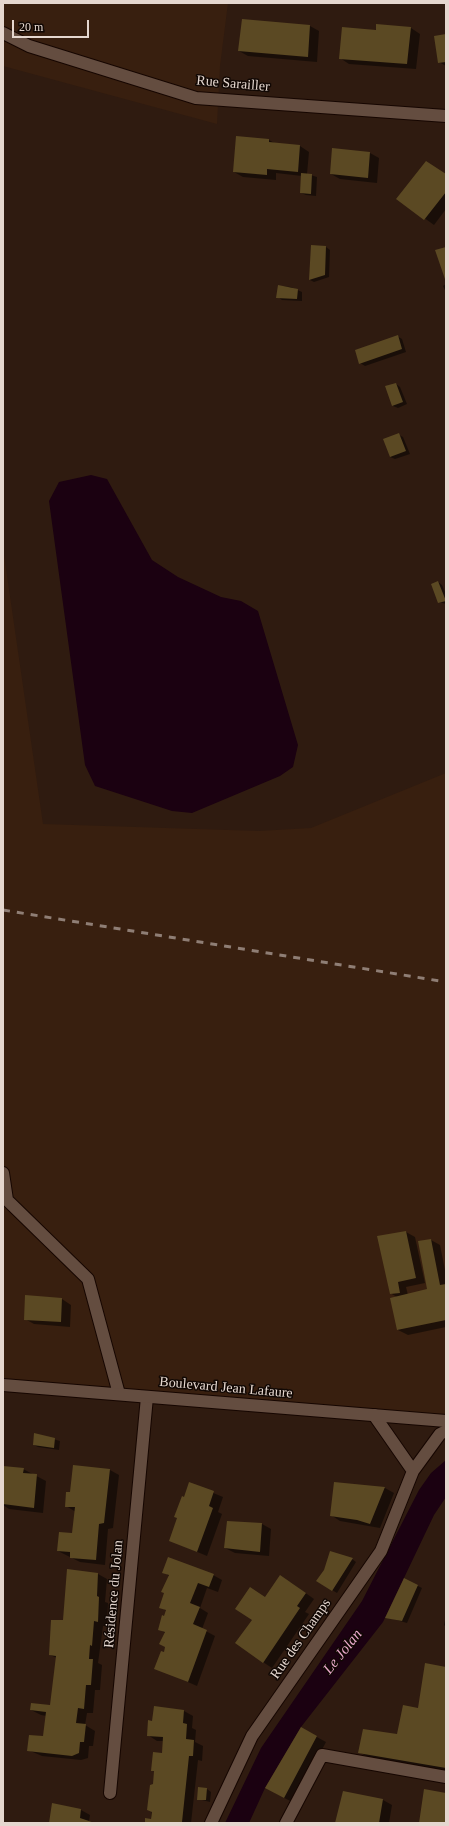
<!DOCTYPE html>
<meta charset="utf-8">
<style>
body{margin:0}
#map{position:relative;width:449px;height:1826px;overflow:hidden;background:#2f1b10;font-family:"Times New Roman",serif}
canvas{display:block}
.frame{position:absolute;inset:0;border:4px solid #e5d7cf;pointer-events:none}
.scale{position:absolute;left:12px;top:20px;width:77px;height:18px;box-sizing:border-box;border:2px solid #e5d7cf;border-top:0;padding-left:5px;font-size:12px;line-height:14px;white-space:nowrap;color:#e5d7cf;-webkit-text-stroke:3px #110804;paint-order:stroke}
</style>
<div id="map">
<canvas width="449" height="1826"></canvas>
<div class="frame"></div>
<div class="scale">20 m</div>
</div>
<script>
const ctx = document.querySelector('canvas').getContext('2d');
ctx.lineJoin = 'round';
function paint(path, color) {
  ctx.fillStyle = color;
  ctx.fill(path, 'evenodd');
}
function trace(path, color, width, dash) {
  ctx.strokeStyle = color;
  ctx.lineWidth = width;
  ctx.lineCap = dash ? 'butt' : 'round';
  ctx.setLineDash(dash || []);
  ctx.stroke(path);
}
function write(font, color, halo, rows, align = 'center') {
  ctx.font = font + ' "Times New Roman",serif';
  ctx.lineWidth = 3;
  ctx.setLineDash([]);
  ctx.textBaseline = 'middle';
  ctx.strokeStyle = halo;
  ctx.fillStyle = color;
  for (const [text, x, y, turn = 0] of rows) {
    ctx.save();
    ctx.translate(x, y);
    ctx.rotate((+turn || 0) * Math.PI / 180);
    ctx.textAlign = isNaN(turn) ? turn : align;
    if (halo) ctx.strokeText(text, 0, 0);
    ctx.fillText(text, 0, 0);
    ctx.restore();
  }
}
paint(new Path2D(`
 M3,3H228L220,66L217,124L3,66Z
 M3,548L43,824L259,831L311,828L446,773V1421L3,1385Z`), '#381f0f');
paint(new Path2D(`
 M91,475L107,479L152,560L178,577L221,597L241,601L258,611L298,745L293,767L280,776L192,813L172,811L95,786L85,765L49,501L59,482Z
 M446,1460V1497L434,1515L383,1622L301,1727L265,1788L249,1823H225L261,1748L362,1601L419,1490L431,1473Z`), '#1b0111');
paint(new Path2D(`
 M377,25L411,28L420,34L416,69L349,64L340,58L377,31Z
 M310,26L319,31L317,62L248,56L239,51Z
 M446,35V66L439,62Z
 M269,140L276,144L300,146L309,152L307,174L317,177L316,196L306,195L301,193L302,176L276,173V180L243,177L234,172Z
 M370,153L379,158L377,183L340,179L331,174Z
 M446,175V209L434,225L398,199Z
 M312,247H326L330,250L329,277L314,282L310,280Z
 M446,284V292L443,286Z
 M279,286L291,287L302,292V301L282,300L278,297Z
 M397,336L402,339L406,352L365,366L360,363Z
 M396,384L400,387L407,404L398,408L393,406Z
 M399,435L403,437L410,454L395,459L390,457Z
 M438,582L442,585L446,594V604L439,602Z
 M406,1232L415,1237L425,1283L406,1287L408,1295L429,1290L431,1240L440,1245L446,1275V1327L408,1335L398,1330L397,1297L390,1293Z
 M62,1299L71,1305L70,1327L34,1324L25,1319Z
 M35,1434L60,1441L59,1450L38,1447L34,1445Z
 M74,1466L110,1470L119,1475L113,1528L108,1529L105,1565L80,1562L58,1551L73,1534L76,1512L66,1506L71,1493Z
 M3,1467L23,1469L46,1481L43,1513L9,1509L3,1505Z
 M189,1483L223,1497L218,1512L222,1514L207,1556L171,1541Z
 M335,1483L385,1488L394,1493L380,1528L340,1521L331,1515Z
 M228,1522L262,1524L271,1529L269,1556L235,1553L225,1548Z
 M352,1559L356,1562L337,1593L317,1581Z
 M68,1570L98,1574L107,1579L105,1602L108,1603L107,1626H103L98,1663L102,1665L100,1690H95L93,1713H87L85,1725L95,1731L93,1746H89L88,1758L81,1760L42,1756L28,1750L44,1737L47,1716L41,1715L31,1710L51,1706L57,1658L50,1655L64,1621Z
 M164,1572L213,1575L222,1580L218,1592L207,1588L200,1608L208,1613L202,1629L215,1636L197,1686L156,1668L165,1653V1633L159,1629L167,1611L161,1607L169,1576Z
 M404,1579L422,1588L407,1623L386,1617Z
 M290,1582L314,1599L305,1612L309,1614L272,1668L263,1662L253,1619L266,1598Z
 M446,1615V1627L444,1625Z
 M446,1668V1774L375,1761L359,1752L398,1736L418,1709Z
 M184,1711L193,1716L192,1728L196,1730L195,1742L203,1746L202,1761L198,1760L191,1823H146V1819L151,1820L155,1772L152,1770L163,1754L164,1741H157L148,1735L153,1722Z
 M302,1729L326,1742L294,1803L275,1793Z
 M207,1789L211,1792L210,1802L198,1799Z
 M383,1800L392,1805L389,1823H336Z
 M81,1810L90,1815L89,1821L96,1823H50Z`), '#0007');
paint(new Path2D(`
 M242,19L310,25L308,57L238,51Z
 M376,24L411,27L407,64L339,59L342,27L376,30Z
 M446,34V62L438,63L434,36Z
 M236,136L269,139V142L300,145L298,172L267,169V175L233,172Z
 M332,148L370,152L368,178L330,174Z
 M426,161L446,174V192L424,220L396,199Z
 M301,173L312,174L311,194L300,193Z
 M311,245L326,246L325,275L309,280Z
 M446,247V282L435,250Z
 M278,285L298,289L297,299L276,298Z
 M398,335L402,349L359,364L355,350Z
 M396,383L403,402L392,406L385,386Z
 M399,433L406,451L390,457L383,439Z
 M438,581L446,601L438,603L431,584Z
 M406,1231L416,1278L398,1282L400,1293L390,1294L377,1236Z
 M431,1239L440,1285L446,1284V1320L397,1330L390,1298L427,1289L418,1241Z
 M25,1295L62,1298L61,1322L24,1320Z
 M34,1433L55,1438L54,1448L33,1445Z
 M73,1465L110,1469L104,1523L99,1524L96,1560L70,1558V1552L57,1551L59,1532L72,1533L75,1507H65L66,1492H70Z
 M3,1466L24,1468L23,1473L37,1474L34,1508L3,1504Z
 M189,1482L214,1491L209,1506L213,1508L197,1552L169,1541L177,1518L174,1517L182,1496L184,1497Z
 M334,1482L385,1487L370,1524L357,1520L330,1516Z
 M227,1521L262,1523L260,1552L224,1548Z
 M330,1551L353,1558L332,1591L316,1581L324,1570Z
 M168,1557L214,1574L209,1587L198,1583L190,1603L200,1607L193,1624L207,1630L188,1682L154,1669L161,1651L164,1652L165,1647L159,1644L165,1632L158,1630L162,1615L164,1616L166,1610L159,1608L164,1593L161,1592L169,1575L162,1573Z
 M67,1569L98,1573L97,1596L99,1597L98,1622L94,1621L92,1646L90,1645L89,1659H93L91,1685H86L84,1709L78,1708L76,1723L86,1724L84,1742H80L79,1753L72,1756L27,1751L29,1735L43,1736L46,1712L30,1710L31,1703L50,1705L56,1656L49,1655L51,1620H63Z
 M280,1575L306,1593L297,1606L300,1608L263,1663L235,1643L252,1620L235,1609L250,1587L265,1597Z
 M404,1578L418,1585L402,1621L385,1618Z
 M425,1663L446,1667V1768L358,1753L363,1729L397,1734L403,1705L418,1708Z
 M154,1706L184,1710L183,1723L187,1724L186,1739L194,1740L193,1756H189L182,1822L145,1823V1818L151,1819L152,1812L147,1810L150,1785L153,1784L154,1771H151L153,1752L162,1753L163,1737L147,1736L148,1720L152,1721Z
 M301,1727L317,1736L284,1798L265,1788Z
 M198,1787L207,1788L206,1800H197Z
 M424,1789L446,1793V1823H419Z
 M343,1791L383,1799L379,1823H335Z
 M52,1803L81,1809L80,1818L95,1823H49Z`), '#5b4923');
const service = new Path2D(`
 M3,1173L7,1200L88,1279L119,1394`);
const minor = new Path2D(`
 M3,33L29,46L196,98L446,116
 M374,1415L413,1471
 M110,1793L147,1397
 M211,1823L252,1736L381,1551L413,1471L440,1434L446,1431
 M286,1823L322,1755L446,1777`);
const secondary = new Path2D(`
 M3,1385L446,1421`);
trace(service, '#160600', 14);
trace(minor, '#160600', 14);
trace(secondary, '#160600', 14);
trace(service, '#644d40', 12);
trace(minor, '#644d40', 12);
trace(secondary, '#644d40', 12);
trace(new Path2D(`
 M3,910L446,982`), '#8f7e75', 3, [7, 7]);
write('14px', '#e5d7cf', '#110804', [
 ["Rue Sarailler",233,84,5],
 ["Boulevard Jean Lafaure",226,1388,5],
 ["Résidence du Jolan",114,1594,-85],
 ["Rue des Champs",301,1639,-55]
]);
write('italic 15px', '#ebaacd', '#110804', [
 ["Le Jolan",343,1652,-51]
]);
</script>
